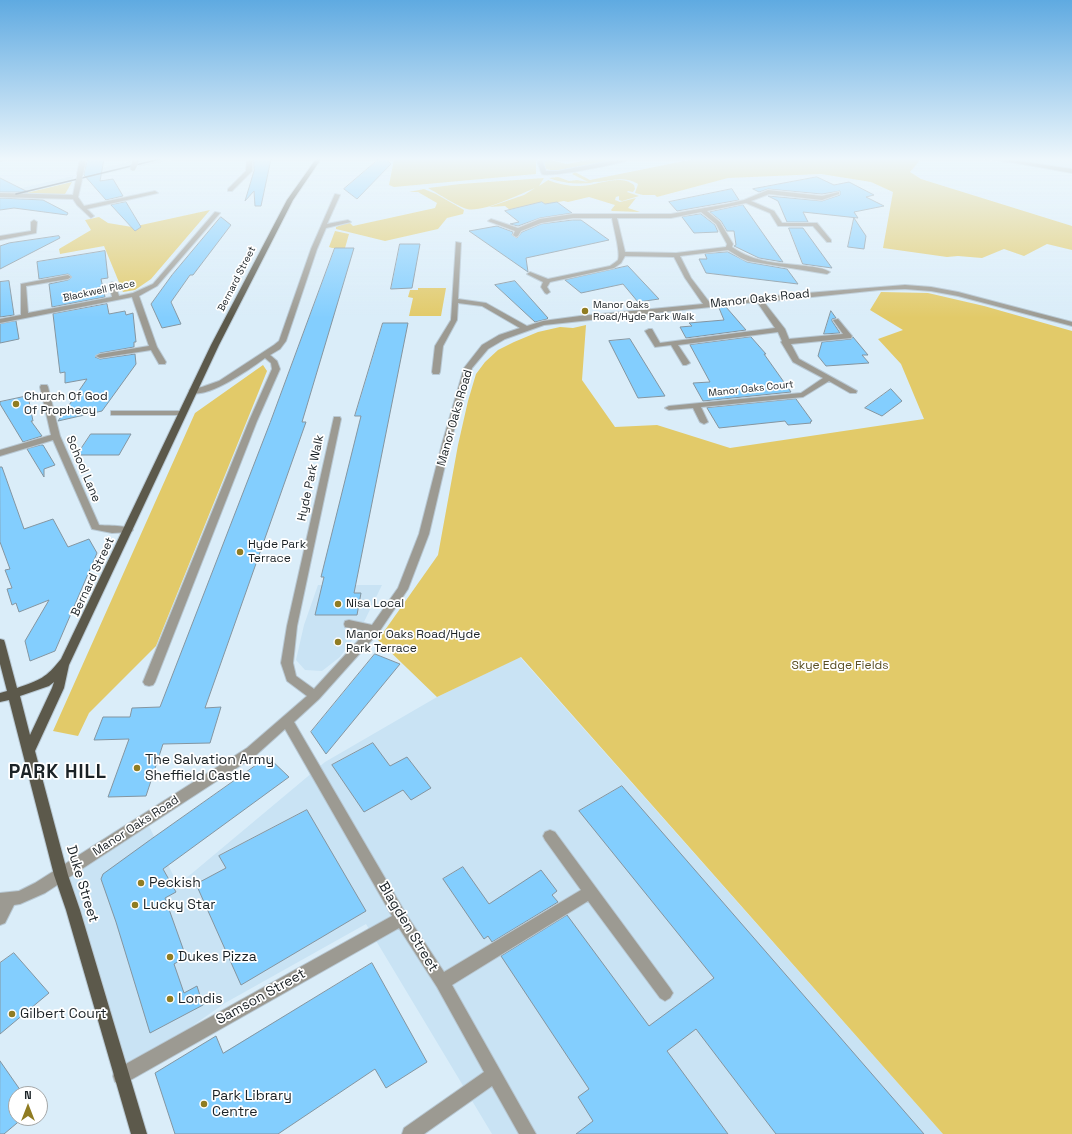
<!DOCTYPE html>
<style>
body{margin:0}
#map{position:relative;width:1072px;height:1134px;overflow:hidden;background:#daedf9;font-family:"Space Grotesk",sans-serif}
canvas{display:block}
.north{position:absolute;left:8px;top:1086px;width:40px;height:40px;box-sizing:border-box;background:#fff;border:1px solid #a4a7a8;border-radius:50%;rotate:0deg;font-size:11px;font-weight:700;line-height:16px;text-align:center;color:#1b2226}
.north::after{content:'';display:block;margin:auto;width:14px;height:18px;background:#907c22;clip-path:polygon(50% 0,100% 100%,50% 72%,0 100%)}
</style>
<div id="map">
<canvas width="1072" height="1134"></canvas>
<div class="north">N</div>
</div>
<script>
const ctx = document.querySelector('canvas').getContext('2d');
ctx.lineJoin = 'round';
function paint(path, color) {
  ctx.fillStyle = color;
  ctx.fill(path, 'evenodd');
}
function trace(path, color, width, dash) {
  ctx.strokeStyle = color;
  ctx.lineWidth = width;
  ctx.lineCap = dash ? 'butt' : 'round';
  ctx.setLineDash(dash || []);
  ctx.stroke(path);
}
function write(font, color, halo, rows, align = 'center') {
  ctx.font = font + ' "Space Grotesk",sans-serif';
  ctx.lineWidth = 3.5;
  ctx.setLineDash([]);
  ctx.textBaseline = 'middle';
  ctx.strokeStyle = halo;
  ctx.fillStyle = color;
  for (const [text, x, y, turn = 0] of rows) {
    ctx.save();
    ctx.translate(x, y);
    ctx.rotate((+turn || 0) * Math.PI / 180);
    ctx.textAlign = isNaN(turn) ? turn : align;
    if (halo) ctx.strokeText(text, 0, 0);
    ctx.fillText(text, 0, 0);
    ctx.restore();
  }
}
paint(new Path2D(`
 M140,159H177L138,167Z
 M983,159H1072V173Z
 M132,161L130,169L86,178L88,171Z
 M73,176L72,182L22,194L0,193Z
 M318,585H382L362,626L340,657L322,671L305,670L296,660L304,625Z
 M520,657L943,1134H492L366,924L225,1003L121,1076L61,875L146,820L178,885L325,762L437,697Z`), '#c9e3f4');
paint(new Path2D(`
 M394,159H536V174L394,187L389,185Z
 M547,159L567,164L592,159H619L555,171L546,169L543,162Z
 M694,159H921L910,172L921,179L1072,226V250L1047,244L1024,256L1004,249L982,258L958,256L947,257L883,248L893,192L871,182L821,174L728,178L657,197L655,195H643L635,193L638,184C622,174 607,183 590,182L594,183C577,184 565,184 549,178L558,177L569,181L577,180L588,182L572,174L575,172L590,180Z
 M544,178L539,186L548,180C558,184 568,186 579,186C596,186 620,173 634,185L635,189L633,192L628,191L627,192L639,196L622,201L619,200V196L616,197L615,200L620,202L636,198L628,208L640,212L612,211L611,210L615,205L589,197L568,202L564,201L545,204L542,202L510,210L505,206L489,207L524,195L535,188C520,194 482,213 467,209C459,207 437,193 428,188L460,184Z
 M72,182L65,194H22Z
 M424,189L436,194L464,210L463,214L447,218L438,229L385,241L336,229V227L349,222L353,226L435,208L437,203L418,192H409Z
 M210,210L151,279L135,290L123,292L104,246L60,254L59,249L91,230L85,220L99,217L108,223L132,227Z
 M335,231L349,234L345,248H332L329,247Z
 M418,288H446L441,316H409L413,298L408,297L410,290H418Z
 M881,292L928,293L984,306L1072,331V1134H943L521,657L437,697L378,640L438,555L458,445L468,401L476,374L485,362L498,350L514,342L538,332L560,327L573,328L586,325L582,380L615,427L657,425L730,448L924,419L901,364L878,339L903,330L870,310Z
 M263,365L267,371L156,646L89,713L78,736L53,731L195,413Z`), '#e2ca69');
const building = new Path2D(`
 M88,159H104L100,181L113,179L123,196L106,200L84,175Z
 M254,159H271L261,206H255L254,191L245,201L254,171Z
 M379,159H386L391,164L357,199L344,189Z
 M817,177L834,185L849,182L874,195L866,197L884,206L854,212L858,218L803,212L808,222H787L778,201L768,196L822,201L840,195V191L822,194L768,189L759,192L753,189Z
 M0,178L28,192H0Z
 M732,189L739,200L677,211L669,202Z
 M0,198L43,200L68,213L67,215L14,208L0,210Z
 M126,202L141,227L135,231L111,205Z
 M542,202L545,204L557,202L572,213L540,218L518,226L510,224L519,222L505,211Z
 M743,205L783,262L759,258L734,246L736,245L734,231H727L721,221L710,212Z
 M701,214L715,225L718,232L694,233L682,217Z
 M221,217L231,225L193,275H190L171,302L181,324L162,328L151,304L172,275Z
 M854,218L866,236L864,249L848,247Z
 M573,220H581L609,240L526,258L528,272L469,231L497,226L513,232L512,235L517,238L522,232L541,224Z
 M789,228H803L832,268L803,264Z
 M59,236L60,238L0,269V246L9,243Z
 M400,244H420L412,288L391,289Z
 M335,248H354L302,422H306L205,708L221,707L210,743L163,744L146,796L108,797L129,739L94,740L103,717H130L132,708L160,707L270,423Z
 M105,251L108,278L101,279L105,297L52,307L49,284L68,280L72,277L68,274L39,279L37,262Z
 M728,252L747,262L787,269L798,284L706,273L699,259H707L705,254Z
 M628,266L659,299L638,302L623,284L581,293L565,280Z
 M9,281L14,315L0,317V282Z
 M515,281L548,318L547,319L535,322L495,285Z
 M107,304L109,314L125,311L126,315L133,313L136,342H134V347L100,353L95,357L100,359L135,354L136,364L102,411L58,421L87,379L65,383V372L60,373L53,314Z
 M726,307L746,330L686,338L680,327L692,326L689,323L724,320L719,308Z
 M831,311L836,318L832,319V321L840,333L824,334Z
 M16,321L19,339L0,343V324Z
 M383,323H408L354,593H361L357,615H315L324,577H321L361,416H355Z
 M751,337L766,354H764L791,392L703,401L693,383L710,382L690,345Z
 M853,337L868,355H862L869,363L826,366L818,356L822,342L851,339Z
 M630,339L665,396L638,398L609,341Z
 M891,389L902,401L882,416L865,408Z
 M28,396L33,421H31L42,436L23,442L0,404V402Z
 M796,399L812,421L810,422L811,423L788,425L785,421L719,428L707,408Z
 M91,434H131L119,455H77Z
 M41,445H43L55,465L44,469V477L27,449Z
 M0,467H2L24,529L53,519L68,547L89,539L97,553L55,651L30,661L25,641L49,600L19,612L16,603L12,605L7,589L12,588L5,570L10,569L0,542Z
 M375,654L400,664L326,754L311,732Z
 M373,743L390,766L407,757L431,788L411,800L403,790L364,812L332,765Z
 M268,757L289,777L163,869L176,892L165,898L186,957L174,964L184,993L197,986L203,1005L150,1033L116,922L101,879L103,874L150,840Z
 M622,786L924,1134H776L696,1029L667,1051L728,1134H576L593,1121L578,1097L589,1089L501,956L567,915L649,1026L714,978L579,811Z
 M307,810L366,911L241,985L196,884L226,868L219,856Z
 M463,867L489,904L541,870L557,891L552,895L558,902L492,942L488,936L484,939L443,879Z
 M14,953L49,993L0,1034V963Z
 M372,963L427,1062L386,1088L375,1069L278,1134H175L155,1073L216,1036L223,1053Z
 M0,1061L23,1094H16V1118H23L4,1134H0Z`);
paint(building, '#83cefe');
trace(building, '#8495a0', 1);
const minor = new Path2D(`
 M0,159H8L0,161Z
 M80,159H86L83,174L80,176L77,174Z
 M247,159H252V171L232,191H228V189L246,171Z
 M541,159H547L543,162L546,171H558L621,159H630C622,164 547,178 542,174C540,171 539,165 537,162Z
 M994,159H1005L1072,169V173Z
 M79,178L82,180L78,197L84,206L155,191L158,193L87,209L94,216L91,218L77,205L73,199L0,197V193L73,195L76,180Z
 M768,190L822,196L839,192V194L822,200L769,194L751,201L774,211L782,223H817L831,240V242H827L813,226H778L770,213L746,203L707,211L720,222L733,244L732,247C754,263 780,263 806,266C814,267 824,268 830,272L827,274L748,261L741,258L728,250L680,256L691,278L710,303L758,297L905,285L931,287L958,292L1072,322V326L958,296L931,291L905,289L879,290L764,302L785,329L789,339L843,334L833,320L838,319L852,336L851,338L791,344L799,359L857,391L856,393H850L829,381L803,397L701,407L708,422L704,424L700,422L693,408L669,410L665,408L669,406L801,393L823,378L793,362L781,342L782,341L778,332L678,345L690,363L686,365H683L671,345L655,347L645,331L649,329H652L660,343L775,328L757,302L544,325L505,339L488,349L472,368L450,444L429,534L408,589L379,632L319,699L294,722L406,914L444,972L581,890L545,840L543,836L545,832L550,830L555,832L670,988L673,993L670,998L665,1001L660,998L588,901L452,985L536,1134H519L492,1086L424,1134H402L404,1128L484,1072L437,987L399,928L127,1082L121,1084L115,1082L113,1076L115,1070L392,916L285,729L255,756L45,893L20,904L14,905L5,923L0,925V893L19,891L35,883L247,748L307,696L287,681L281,663L287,626L334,417H340L341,419L297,626L293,663L296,676L314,689L367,631L345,627L344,624L345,621L349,620L372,625L398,588L419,534L442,444L464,368L482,345L499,335L520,328L482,306L458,303L457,320L443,346L440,372L439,374H433L432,372L435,346L451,320L456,242L461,243L458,299L486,303L527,326L543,321L580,316L703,304L685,278L674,257L625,256L621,263L614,268L550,282L547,287L550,292L547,294L545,293L541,287L543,282L527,274L530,272L548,279L610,266C613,264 616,262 618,260C621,253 613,226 612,218H573L541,223L521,231L518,236L516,237L513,235L515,231L488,221L491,219L518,228L540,219L573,214H671L727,204L744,200ZM701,212L716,224L727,244L726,247L676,253L625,252L617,218H671Z
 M335,194L340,195L327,224L348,220L351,222L326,228L317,249L286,341L280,349L270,355L277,361L280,369L257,421L155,682L153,685L149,686L145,685L143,682L249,421L272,369L271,363L265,358C253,367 203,403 189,391L190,389L202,387L219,381L274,345L279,341L311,249Z
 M215,212L220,213L157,286L139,296L157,347L166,362L165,364H159L151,350L100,358L96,356L100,354L149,346L132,297L0,323V319L21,315V284L68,275L71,277L68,279L26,286L28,313L112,297L109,284L112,282L115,284L119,296L133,293L153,284Z
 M34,220L37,222L36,233L0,240V236L31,231V222Z
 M41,385H47L48,387L60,436L99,525C107,526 128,525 133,530L131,532L112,533L92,529L53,440L0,456V450L51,435L40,387Z
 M111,411H182L186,413L182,415H111Z`);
const major = new Path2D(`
 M316,159H321L293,200L219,345L69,665L64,688L35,751L68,875L80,910L147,1134H131L66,910L54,875L9,700L0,702V693L7,691L0,664V639L4,640L5,643L17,688C40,680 46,678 61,659L211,345L287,200ZM54,682L52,688L30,735L20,696L49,686Z`);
trace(minor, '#b8c8d3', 2);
trace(major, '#b8c8d3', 2);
paint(minor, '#9c9a92');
paint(major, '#5c594b');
trace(new Path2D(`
 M16,194L160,159`), '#4d575e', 1.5);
const minorBridge = new Path2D(`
 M133,168L136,160
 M79,180L80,174`);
trace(minorBridge, '#b8c8d3', 6, []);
trace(minorBridge, '#9c9a92', 5.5);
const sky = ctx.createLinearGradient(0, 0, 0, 318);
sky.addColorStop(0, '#5faae1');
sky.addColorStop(0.5, '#eef7fc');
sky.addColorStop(1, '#eef7fc00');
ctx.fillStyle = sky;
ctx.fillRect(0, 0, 1072, 318);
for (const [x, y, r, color] of [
 [585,311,4,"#907c22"],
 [16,404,4,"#907c22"],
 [240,552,4,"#907c22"],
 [338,604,4,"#907c22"],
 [338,642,4,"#907c22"],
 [137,768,4,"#907c22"],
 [141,883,4,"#907c22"],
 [135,905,4,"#907c22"],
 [170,957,4,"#907c22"],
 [170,999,4,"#907c22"],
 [12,1014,4,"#907c22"],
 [204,1104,4,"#907c22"]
]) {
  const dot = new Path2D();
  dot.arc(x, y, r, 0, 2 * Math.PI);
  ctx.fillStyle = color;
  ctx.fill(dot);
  trace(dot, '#fff', 1.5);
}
write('10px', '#1b2226', '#fff', [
 ["Bernard Street",237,279,-63],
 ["Blackwell Place",99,291,-12],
 ["Manor Oaks Court",751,389,-6]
]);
write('10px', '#1b2226', '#fff', [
 ["Manor Oaks",593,305],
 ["Road/Hyde Park Walk",593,317]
], 'left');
write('12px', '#1b2226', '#fff', [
 ["Manor Oaks Road",760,299,-6],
 ["Manor Oaks Road",455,418,-74],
 ["School Lane",83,469,67],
 ["Hyde Park Walk",311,478,-78],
 ["Bernard Street",93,577,-65],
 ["Manor Oaks Road",136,826,-33]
]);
write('12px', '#1b2226', '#fff', [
 ["Church Of God",24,397],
 ["Of Prophecy",24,411],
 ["Hyde Park",248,545],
 ["Terrace",248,559],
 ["Nisa Local",346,604],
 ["Manor Oaks Road/Hyde",346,635],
 ["Park Terrace",346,649]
], 'left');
write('12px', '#594e23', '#fff', [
 ["Skye Edge Fields",840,666]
]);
write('14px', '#1b2226', '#fff', [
 ["The Salvation Army",145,760],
 ["Sheffield Castle",145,776],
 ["Peckish",149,883],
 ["Lucky Star",143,905],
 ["Dukes Pizza",178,957],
 ["Londis",178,999],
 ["Gilbert Court",20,1014],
 ["Park Library",212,1096],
 ["Centre",212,1112]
], 'left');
write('14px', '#1b2226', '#fff', [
 ["Duke Street",82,884,73],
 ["Blagden Street",408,927,59],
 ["Samson Street",261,997,-29]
]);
ctx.letterSpacing = '1px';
write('bold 19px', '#1b2226', '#fff', [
 ["PARK HILL",58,773]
]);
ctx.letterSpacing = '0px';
</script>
